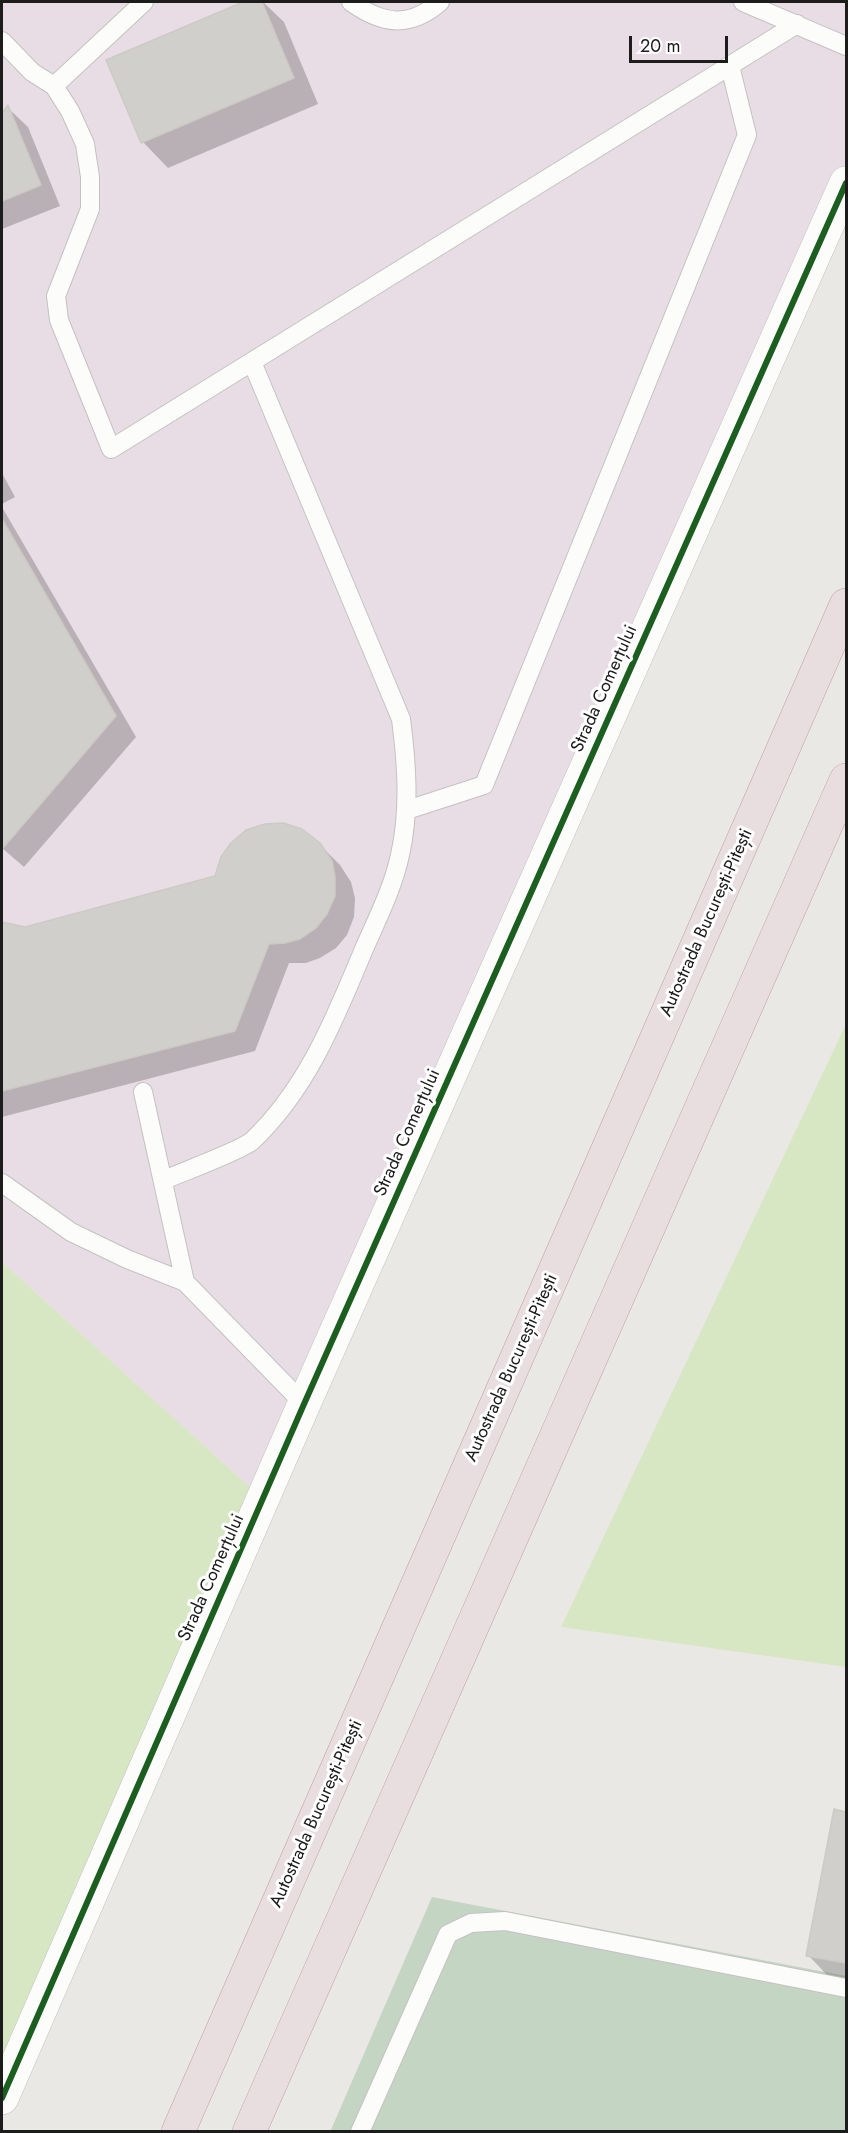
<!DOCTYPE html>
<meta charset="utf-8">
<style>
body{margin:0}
#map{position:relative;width:848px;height:2133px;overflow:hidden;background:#eae8e5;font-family:Jost,sans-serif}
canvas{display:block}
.frame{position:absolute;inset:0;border:3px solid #1c1c1c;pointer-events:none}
.scale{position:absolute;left:629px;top:36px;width:99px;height:27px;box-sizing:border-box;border:3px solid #1c1c1c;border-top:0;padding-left:8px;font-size:18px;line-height:21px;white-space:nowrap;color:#1c1c1c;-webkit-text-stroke:4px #fff;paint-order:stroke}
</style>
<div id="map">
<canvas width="848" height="2133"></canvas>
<div class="frame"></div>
<div class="scale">20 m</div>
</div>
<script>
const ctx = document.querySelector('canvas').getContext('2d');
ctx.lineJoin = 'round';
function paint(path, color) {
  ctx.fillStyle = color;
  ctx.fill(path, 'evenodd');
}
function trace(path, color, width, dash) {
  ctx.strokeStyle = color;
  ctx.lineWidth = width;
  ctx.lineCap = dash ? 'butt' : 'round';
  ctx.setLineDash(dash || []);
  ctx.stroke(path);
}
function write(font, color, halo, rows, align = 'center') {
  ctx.font = font + ' Jost,sans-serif';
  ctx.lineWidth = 6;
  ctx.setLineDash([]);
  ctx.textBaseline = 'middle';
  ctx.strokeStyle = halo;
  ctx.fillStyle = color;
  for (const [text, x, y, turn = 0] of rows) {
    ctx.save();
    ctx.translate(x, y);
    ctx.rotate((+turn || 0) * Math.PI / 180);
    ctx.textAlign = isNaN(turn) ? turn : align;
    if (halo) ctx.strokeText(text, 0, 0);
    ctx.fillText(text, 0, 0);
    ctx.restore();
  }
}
paint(new Path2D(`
 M2,2H846V183L263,1499L2,1262Z`), '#e8dde4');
paint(new Path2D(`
 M846,1024V1667L561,1627Z
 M2,1262L263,1499L2,2098Z`), '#d7e7c4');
paint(new Path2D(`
 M432,1897L846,1976V2131L330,2132Z`), '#c4d5c4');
paint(new Path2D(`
 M247,2H263L284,22L318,104L168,168L143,142L108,60Z
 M8,108L28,127L60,206L2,229V115Z
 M2,473L15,497L2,504Z
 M2,507L136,737L24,867L2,848Z
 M319,844L340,865L351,882L355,898L354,917L347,935L336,948L320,958L306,963H289L255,1051L2,1117V924L25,928L216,878Z
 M835,1811L846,1813V1979L828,1976L808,1955Z`), '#0003');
const building = new Path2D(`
 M243,2H262L294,78L141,143L106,60Z
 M8,105L41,185L2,201V113Z
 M2,519L116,716L3,848L2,847Z
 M283,823L302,829L320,843L332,861L335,877V896L327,914L316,928L300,939L285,943L269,944L235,1031L2,1091V922L25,927L215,876L221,857L231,843L246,830L265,824Z
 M834,1809L846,1812V1963L806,1956Z`);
paint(building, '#d1cfcc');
trace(building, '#cdcac6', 1.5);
const lane = new Path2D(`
 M351,2C382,24 409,29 440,2
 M743,2L846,46
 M2,41L32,72L54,86L70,111L85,144L90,177V209L56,296L59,320L111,449L797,24
 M54,86L144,2
 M407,810L484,785L747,135L730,66
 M143,1092L185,1282
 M164,1180C182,1172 240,1151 252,1141C308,1088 335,1018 364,949C377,919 393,888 400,855C410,810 407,765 401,719L252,362
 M2,1183L71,1232L127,1259L185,1282L304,1404
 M360,2132L448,1934L471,1923L505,1921L846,1988`);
const street = new Path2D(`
 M2,2098L304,1404L846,183`);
const highway = new Path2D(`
 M178,2132L846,605
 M249,2132L846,780`);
trace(lane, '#c3c2c1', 20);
trace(street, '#c3c2c1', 34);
trace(highway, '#be9da7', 34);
trace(lane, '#fcfcfb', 18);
trace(street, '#fcfcfb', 33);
trace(highway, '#e9dedf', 33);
trace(new Path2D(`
 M2,2098L304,1404L846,183`), '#1b5e20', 6);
write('18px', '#1c1c1c', '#fff', [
 ["Strada Comerțului",605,689,-66],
 ["Autostrada București-Pitești",707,923,-66],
 ["Strada Comerțului",408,1133,-66],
 ["Autostrada București-Pitești",512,1368,-66],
 ["Strada Comerțului",212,1578,-66],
 ["Autostrada București-Pitești",317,1814,-66]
]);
</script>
